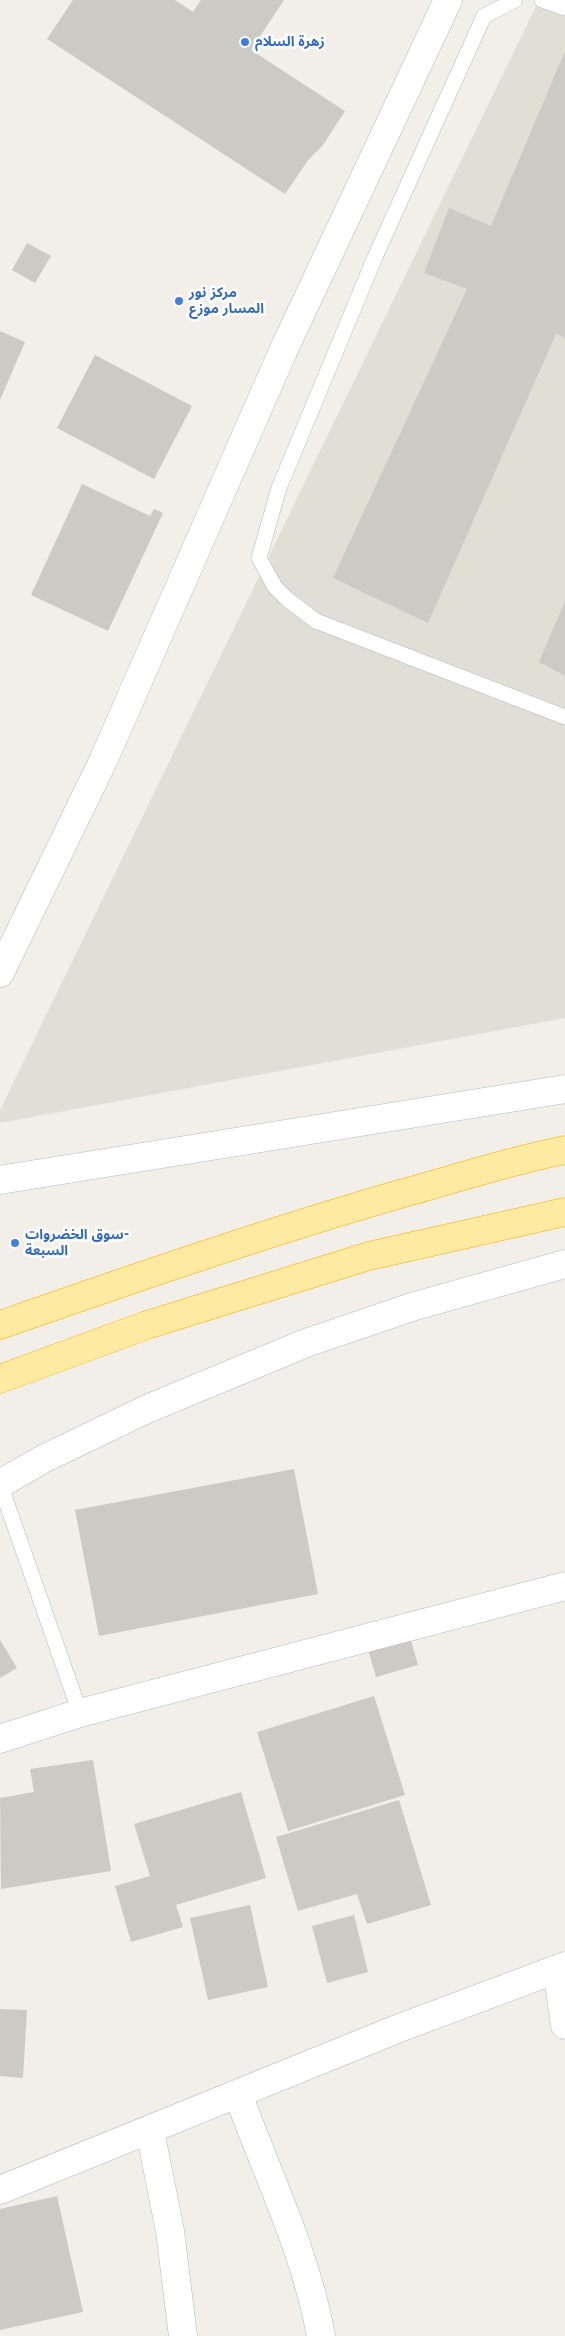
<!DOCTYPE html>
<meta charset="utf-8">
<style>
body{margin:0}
canvas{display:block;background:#f1efe8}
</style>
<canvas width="565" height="2336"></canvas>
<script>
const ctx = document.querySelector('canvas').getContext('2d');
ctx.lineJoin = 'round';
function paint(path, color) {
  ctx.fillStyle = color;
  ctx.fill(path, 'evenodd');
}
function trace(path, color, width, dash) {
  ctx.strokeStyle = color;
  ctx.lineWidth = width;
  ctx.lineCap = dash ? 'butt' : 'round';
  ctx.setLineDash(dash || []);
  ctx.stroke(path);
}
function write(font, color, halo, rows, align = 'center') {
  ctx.font = font + ' Quicksand,"Noto Sans Arabic",sans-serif';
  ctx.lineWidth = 5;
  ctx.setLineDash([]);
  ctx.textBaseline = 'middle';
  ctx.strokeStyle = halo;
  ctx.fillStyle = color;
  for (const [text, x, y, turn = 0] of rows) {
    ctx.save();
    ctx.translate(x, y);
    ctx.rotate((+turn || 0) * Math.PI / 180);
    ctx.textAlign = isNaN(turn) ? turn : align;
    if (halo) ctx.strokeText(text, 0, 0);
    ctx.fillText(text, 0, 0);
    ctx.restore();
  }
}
paint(new Path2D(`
 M539,0H565V1018L0,1123V1110Z`), '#e1ded6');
paint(new Path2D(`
 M73,0H175L193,12L201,0H284L251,50L345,111L323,145L309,159L285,194L47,39Z
 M565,51V338L556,334L428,623L333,578L467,289L424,273L449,208L491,226Z
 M27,243L51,256L35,283L12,270Z
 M0,331L25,342L0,400Z
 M95,355L192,406L154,479L57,428Z
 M82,484L150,516L154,509L163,513L108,631L31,595Z
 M565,601V676L539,662Z
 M294,1469L318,1594L99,1636L75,1510Z
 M410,1637L418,1665L376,1677L368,1649Z
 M0,1640L17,1668L0,1678Z
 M374,1696L405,1795L288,1831L257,1732Z
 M93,1760L111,1871L1,1889L0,1798L34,1792L30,1769Z
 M241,1792L266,1878L176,1905L183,1927L131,1942L115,1886L150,1876L134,1824Z
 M399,1800L431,1905L367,1924L357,1894L298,1911L276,1837Z
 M250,1905L268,1987L208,2000L190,1918Z
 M354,1915L368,1972L327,1983L312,1926Z
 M0,2009L27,2010L23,2078L0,2076Z
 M57,2196L83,2312L0,2330V2209Z`), '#cccac5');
const service = new Path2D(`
 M515,0L484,16L375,257L279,488L259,558L275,587L287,599L316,621L565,717
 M542,0L565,8
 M0,1484L80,1713`);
const minor = new Path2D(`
 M0,1739L80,1713L565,1586
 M557,1969L565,2025
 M238,2094C267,2174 306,2252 321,2336
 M150,2131L170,2231L183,2336`);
const tertiary = new Path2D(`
 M0,973L103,761L284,349L448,0
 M0,1180L565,1089
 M0,1484L45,1458L147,1409L306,1343L415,1306L565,1264
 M0,2190L397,2029L565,1966`);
const trunk = new Path2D(`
 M0,1325C132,1279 265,1233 400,1194C455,1179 509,1161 565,1150
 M0,1379L147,1325L369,1256L565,1212`);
trace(service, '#b5b8bc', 16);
trace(minor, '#b5b8bc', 29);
trace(tertiary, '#b5b8bc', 29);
trace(trunk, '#f9ab00', 29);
trace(service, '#fff', 15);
trace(minor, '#fff', 28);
trace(tertiary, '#fff', 28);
trace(trunk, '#feeaa1', 28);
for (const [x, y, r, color] of [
 [245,42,5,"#3f7fe0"],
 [179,301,5,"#3f7fe0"],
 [15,1243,5,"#3f7fe0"]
]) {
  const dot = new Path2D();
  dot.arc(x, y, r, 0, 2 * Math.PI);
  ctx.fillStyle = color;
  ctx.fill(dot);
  trace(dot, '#fff', 2);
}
write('bold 14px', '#366cbe', '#fff', [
 ["زهرة السلام",255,42],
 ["مركز نور",189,293],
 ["المسار موزع",189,309],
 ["سوق الخضروات-",25,1235],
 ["السبعة",25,1251]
], 'left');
</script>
